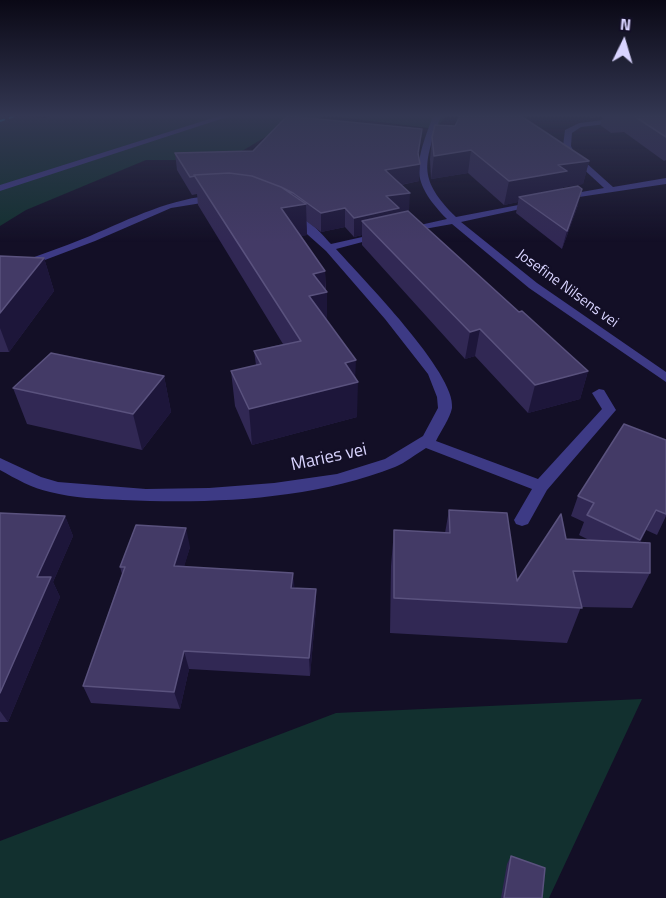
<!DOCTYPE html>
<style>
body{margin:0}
#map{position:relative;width:666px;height:898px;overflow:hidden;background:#130f26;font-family:"Titillium Web",sans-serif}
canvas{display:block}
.north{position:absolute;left:594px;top:12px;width:60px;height:60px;-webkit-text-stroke:4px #130f26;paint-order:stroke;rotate:5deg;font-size:16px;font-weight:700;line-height:24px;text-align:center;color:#d9d4ff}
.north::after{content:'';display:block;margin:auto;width:21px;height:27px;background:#d9d4ff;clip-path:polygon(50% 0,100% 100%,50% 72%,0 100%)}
</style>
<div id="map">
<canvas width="666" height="898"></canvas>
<div class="north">N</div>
</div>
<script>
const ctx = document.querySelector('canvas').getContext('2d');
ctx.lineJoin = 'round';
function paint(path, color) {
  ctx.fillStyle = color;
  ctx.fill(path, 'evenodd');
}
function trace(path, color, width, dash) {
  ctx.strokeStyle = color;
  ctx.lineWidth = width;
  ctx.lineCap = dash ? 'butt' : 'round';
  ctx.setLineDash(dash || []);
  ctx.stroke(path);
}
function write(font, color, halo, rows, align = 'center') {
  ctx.font = font + ' "Titillium Web",sans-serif';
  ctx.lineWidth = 4.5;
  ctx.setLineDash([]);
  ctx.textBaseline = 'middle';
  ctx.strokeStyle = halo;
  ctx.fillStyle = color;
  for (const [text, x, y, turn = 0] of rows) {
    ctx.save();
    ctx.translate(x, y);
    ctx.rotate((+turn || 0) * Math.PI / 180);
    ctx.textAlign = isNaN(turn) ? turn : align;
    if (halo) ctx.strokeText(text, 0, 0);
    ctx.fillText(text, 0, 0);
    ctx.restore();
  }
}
paint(new Path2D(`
 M0,116L46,118L51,116H328L284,126L227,160H146L26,210L0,226Z
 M331,116H446L436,129Z
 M642,699L549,898H0V841L336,713Z`), '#12302f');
paint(new Path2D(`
 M219,116H230L0,191V185Z
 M433,116H441C423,165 418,179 456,217L539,201V205L461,222L537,283L666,372V382L529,288L452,224L402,233V229L447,219C409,180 415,164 433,116Z
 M620,118L624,120L623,122L581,127L572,133L571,146L574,152L613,187L666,178V184L559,200V196L604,188L566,153L563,146L565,130L579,123Z
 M217,195L222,198L220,200L171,208L95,241L0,277V270C30,258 61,248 90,236C132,218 171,198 217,195Z
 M289,214C304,213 321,233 331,244L380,233L385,236L336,249C360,276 457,374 452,408C450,418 441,431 436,441L538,479L602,409L592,393L599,389L604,390L616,410L547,490L528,524L522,526L516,524L514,520L532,489L426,448C416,454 405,463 395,467C311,500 212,504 123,500C99,499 74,498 50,492C32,488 16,479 0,470V458L41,477L58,482L146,489L209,488L274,483L337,474L385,459L423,436L438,408L437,397L428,374L385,319L326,251L289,218Z`), '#3d3a85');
trace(new Path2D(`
 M0,121L15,116`), '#00e5ff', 2, [5, 4.5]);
paint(new Path2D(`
 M588,116H666V160L664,161L624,132L611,133L600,125L603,116L590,118Z
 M422,129L419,156V181L401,185L408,211L519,312L588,371L580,399L528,413L475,356L465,359L362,245V235L354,237L345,227L321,232L306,221L307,235L300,236L325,271L327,320L356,378L357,417L252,445L235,406L231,371L256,365L254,351L283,344L198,205L197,194L192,195L177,170L175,153L253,151Z
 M432,137L589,161L583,184L563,187V189L578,205L562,249L516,213L518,202L504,205L468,173L431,179L430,159Z
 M0,256L44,258L54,291L9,352H0Z
 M164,376L171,412L142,450L27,424L13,388Z
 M666,440V516L657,535L646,530L640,543L650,573L632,608L581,607L567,643L390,633L391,566L394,530L445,533L449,510L517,581L566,539L589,540L579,535L584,522L571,516L578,496Z
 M0,513L65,516L73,536L53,582L60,597L8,722H0Z
 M190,547L184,566L294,588L316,608L310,676L189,669L180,709L91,703L83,686L122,574L120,567Z
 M511,856L542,898H501L507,864Z`), '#312854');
paint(new Path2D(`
 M590,116H603L590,118Z
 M422,129L418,164H420L419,181L384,188L385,170Z
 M471,150L468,173L431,179L434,156Z
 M589,161L583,184L563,187L561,194L519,197L518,202L504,205L509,181L558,165Z
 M582,189L578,205L562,249L567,231Z
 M410,193L409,211L362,221V235L354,237V218L386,196Z
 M306,204L307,235L283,239L281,208Z
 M345,208V227L321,232V213Z
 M44,258L54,291L9,352L0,328V313Z
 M325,271V292H327V326L309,296L313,274Z
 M480,329L475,356L465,359L470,332Z
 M356,360L355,382H358L357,417L252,445L249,409L345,363Z
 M588,371L580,399L528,413L535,385Z
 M164,376L171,412L142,450L133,414Z
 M656,510L631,560L640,540Z
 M65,516L73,536L53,582L60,597L8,722L0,711V693L37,577Z
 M186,528L190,547L179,584L174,566Z
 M293,573L295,591L291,588Z
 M316,589V608L310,676L309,658Z
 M184,651L189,669L180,709L174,692Z`), '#1d163a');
const building = new Path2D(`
 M287,116L422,129L418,153L420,164L385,170L410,193L386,196L399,208L354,218L345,208L321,213L293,193L281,187L252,176L229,173L194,175L195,176L190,177L175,153L253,151Z
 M460,116H521L589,161L558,165L567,171L509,181L471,150L434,156L432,137L435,125L455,126Z
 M634,116H666V137Z
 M229,173L252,176L281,187L306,204L281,208L325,271L313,274L327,292L309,296L356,360L345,363L358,382L249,409L231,371L261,364L254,351L301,341L194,175Z
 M578,186L582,189L567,231L519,197Z
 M408,211L519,312L522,311L588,371L535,385L480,329L470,332L362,221Z
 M0,256L44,258L0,313Z
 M51,353L164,376L133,414L13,388Z
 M624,424L666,440V514L656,510L640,540L587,515L594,503L578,496Z
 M449,510L507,513L517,581L561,514L566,539L650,543V573L573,571L582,608L394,598V530L450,533Z
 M0,513L65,516L37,577H51L0,693Z
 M136,525L186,528L174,566L293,573L291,588L316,589L309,658L184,651L174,692L83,686L125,567H120Z
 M511,856L545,868L542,898H504Z`);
paint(building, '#433a66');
trace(building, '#5a527e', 1.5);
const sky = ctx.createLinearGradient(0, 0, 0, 242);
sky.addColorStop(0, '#0a0815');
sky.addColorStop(0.48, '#333752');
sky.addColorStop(1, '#33375200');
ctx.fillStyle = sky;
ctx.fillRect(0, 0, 666, 242);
write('15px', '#d9d4ff', '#130f26', [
 ["Josefine Nilsens vei",567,289,36]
]);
write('18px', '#d9d4ff', '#130f26', [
 ["Maries vei",329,458,-12]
]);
</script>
